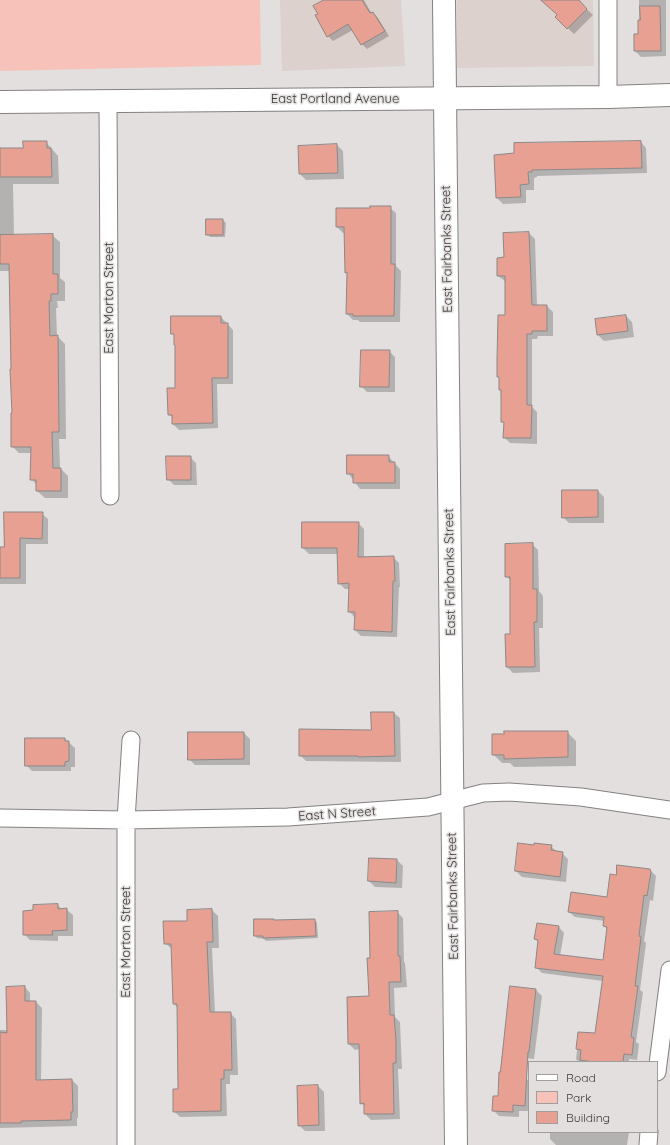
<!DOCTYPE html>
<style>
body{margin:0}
#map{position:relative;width:670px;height:1145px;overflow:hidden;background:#e2dfde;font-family:Quicksand,sans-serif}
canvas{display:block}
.legend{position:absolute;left:528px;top:1061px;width:130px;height:72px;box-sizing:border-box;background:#e2dfde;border:1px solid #a09d9c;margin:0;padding:5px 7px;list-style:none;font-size:12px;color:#3c3a3a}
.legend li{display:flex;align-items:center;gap:8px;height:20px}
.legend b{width:20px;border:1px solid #a09d9c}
</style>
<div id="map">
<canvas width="670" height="1145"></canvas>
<ul class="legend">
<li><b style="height:5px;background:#fff"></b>Road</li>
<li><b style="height:11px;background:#f7c2b9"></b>Park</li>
<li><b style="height:11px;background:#e8a093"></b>Building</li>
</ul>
</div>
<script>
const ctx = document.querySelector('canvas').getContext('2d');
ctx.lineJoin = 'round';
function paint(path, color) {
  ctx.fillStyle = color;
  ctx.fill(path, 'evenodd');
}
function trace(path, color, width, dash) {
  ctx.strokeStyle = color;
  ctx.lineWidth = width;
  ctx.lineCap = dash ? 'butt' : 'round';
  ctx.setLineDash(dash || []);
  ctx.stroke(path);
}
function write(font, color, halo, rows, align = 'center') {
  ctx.font = font + ' Quicksand,sans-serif';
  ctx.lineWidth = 3;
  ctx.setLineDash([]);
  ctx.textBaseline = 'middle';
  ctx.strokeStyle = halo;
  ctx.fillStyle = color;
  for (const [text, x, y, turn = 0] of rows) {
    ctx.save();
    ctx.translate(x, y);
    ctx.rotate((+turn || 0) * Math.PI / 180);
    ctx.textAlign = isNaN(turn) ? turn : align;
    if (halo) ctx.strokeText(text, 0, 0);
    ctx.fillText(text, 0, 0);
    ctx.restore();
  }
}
paint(new Path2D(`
 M280,0H401L405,66L282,71Z
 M457,0H593L594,66L457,68Z`), '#ddd1ce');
paint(new Path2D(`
 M0,0H260L261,65L0,71Z`), '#f7c2b9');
paint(new Path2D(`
 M326,0H364L372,14L373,13L378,18L389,36L367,49L362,44L353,30L333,41L328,36L319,14Z
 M542,0H577L593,15L574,34L556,17L558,15Z
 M639,0H666V56L641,57L635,51L639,35Z
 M46,142L58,156L59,184H13L14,236L52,235L60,242V278L65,282V301H57L58,308H56L57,336L65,344L66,439H59L60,468L68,476V498H45L37,491V485L31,479L32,453H19L12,446L13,414L11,271H0V150L24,149Z
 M641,142L646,148L647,173L537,176V177L534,178V190H526V203L503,204L497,198L495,156Z
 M337,145L343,151L344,179L306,180L300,174L299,147Z
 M390,208L396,213V266L401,271L400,322H360L358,320H353L347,314L348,274L346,272L345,233H343L337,227V209Z
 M223,220L226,223L225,237H210L207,234Z
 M529,233L535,239L537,306H547L553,312V336H538L537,339H532V407L537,412V444L510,443L504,437L505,424L502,421L500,379L498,376L506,316V282L498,276L505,258Z
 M626,316L632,322L634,337L604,341L598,335L596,320Z
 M221,317L233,330V384H217L218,428L179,430L173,424V418L169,414L176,389L175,336L172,333Z
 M389,351L395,357V392H367L361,386Z
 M388,456L400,469V489H360L348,473Z
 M190,457L196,463L197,485H174L168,479Z
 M598,491L604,497V523H569L563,517Z
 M42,514L48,519V544H26V584H0V548H5Z
 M358,523L364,529V558L393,557L399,563L400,587H399L397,637L361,636L355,630V618L349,611L350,589H345L339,583L338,554H309L303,548Z
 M532,544L538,550L539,591L543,596V628H539L540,672L513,673L507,667L510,635L511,581L506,576Z
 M394,713L400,718L401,762L306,761L300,755L372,731Z
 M567,732L576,741V766L514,767L510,763H502L493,754Z
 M244,733L250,739V765H195L189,759Z
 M65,739L75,748V767H71V771H32L26,765Z
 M551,846L557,852L562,853L568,859L566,882L522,877L516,871Z
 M397,860L403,866L402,888L375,887L369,881Z
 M650,870L656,876L653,901L650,900L644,941L646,943L640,990L643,992L636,1042L639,1044L637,1060L629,1059V1062H579L576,1059L579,1033L596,1034L603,981L542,973L536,967L539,942L535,939L538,924L559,927L564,933L560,956L603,961L607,929L604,926L605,921L575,917L569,912L608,898L617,876Z
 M58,905L62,910H67L73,915V936H58V941L30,940L24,934L34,911Z
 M212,910L218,916L219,948H212L215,1013H230L236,1019L238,1075H230V1084H226L227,1116L180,1117L174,1111L179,1090L178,1008L174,1004L172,949L165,943L188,921Z
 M397,912L403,918L404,962L405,963L407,987L394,988L395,1017L400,1022L401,1047L402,1069H398L400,1119L371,1120L365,1114V1107L361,1103L360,1049L355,1050L349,1044L370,997L371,959Z
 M315,920L317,923L318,938L266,941L264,939L257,938L255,936L275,921Z
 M25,987L30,993V1002H36L42,1008L41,1081L72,1080L78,1086V1118H77V1126L0,1128V1030H8Z
 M511,987L536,990L542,996L534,1059L526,1058L522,1079L529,1080V1111H519V1117L499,1116L493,1110L499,1097Z
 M318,1086L324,1092L325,1131H305L299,1125L298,1087Z
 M550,1132H629L627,1145H556L550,1139Z`), '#0003');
const building = new Path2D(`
 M324,0H362L370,13L373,12L385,31L361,45L348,24L327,37L315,15L318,14L313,6Z
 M541,0H579L587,9L567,29L555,17L557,15Z
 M640,6H660L661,51H634V34H638V20H640Z
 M23,141H47V148H51L52,177H0V148H23Z
 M641,141L642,168L532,170V172H528L529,184L520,185L521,197L496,198L494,155L514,153V143Z
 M337,144L338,173L299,174L298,146Z
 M370,206H391V264H395L394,316H353V314H346L347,272L345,273L344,227H336V208H370Z
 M206,219H223V235H206Z
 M529,232L532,305H547V331H532V334H527V405H532L531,438H503L504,422H501V390H499V377H497V359L498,315H505V276H497V258L504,257L503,233Z
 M53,234V274H58V294H51V301H49L50,336L58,335L59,432H52L53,468H61V491H36V480H30L31,447H11V413H12L10,369H11L9,264H0V235Z
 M626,315L628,331L597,335L595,319Z
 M171,316H221V323H228V378H212L213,423L172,424V415H168L167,388H175V345H174V334H171Z
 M361,350H390L389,387H360Z
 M347,455H389V462H395V483H353V474H347Z
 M166,456H191V480H167Z
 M562,490H598V517L562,518Z
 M4,512H43L42,539L20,538V578H0V547H4Z
 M302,522H359L358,557L394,556L395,581H393L392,632L354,630L355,612H348L349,583L338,584L337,548H302Z
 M533,543V589H537V622H534L535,667H506L505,634H510V577H505V544Z
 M371,712H394L395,756L358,757V756H299V729L371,730Z
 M504,731H568V757L504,759V755H492V734H504Z
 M188,732H244V759L188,760Z
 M25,738H65V741H69V761L65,762V766H25Z
 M518,843L534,845V843L552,845L551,850L563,852L560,877L515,871Z
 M369,858L397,859L396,883L368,881Z
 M617,865L650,869L651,872L647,896L644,895L639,936L641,937L635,986H638L631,1037L634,1038L632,1055L624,1054L623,1062H593L580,1060L581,1050L576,1049L578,1032L595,1033L603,976L535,968L538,940L534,939L537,923L559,926L554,954L603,960L607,927L603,926L604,917L568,912L571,892L607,897L610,874L616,875Z
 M58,904V909L67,908V930L52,931L53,935H23V911L33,910V905Z
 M212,909L213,942H207L210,1012H231L232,1070H224V1079H221V1111L173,1112V1089H178L177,1004H173L171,944H164L163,921H187V910Z
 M398,911V956H400L401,982H389L390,1015H394L396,1040V1063H393L394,1114H364V1103L360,1104L359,1044H348L347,997L369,996L367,958H370L369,912Z
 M254,919H274V920L315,919L316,936L263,938V936H254Z
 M25,986V1001H36V1080L72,1079L73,1112H71V1120L21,1121V1123H0V1032L7,1033L6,987Z
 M510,986L536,989L529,1052H528L525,1106L513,1105V1112L492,1111L493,1096H498L499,1072H500Z
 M318,1085L319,1125L298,1126L297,1086Z`);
paint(building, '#e8a093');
trace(building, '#8b8887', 1);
const street = new Path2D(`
 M608,0V97
 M108,101L110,496
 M0,818L126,820L288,817L428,807L483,793L509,792L581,797L670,810
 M657,1072L670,970
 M126,1145V820L131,740
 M648,1145L649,1132`);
const secondary = new Path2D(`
 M444,0L456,1145`);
const primary = new Path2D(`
 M0,102L608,97L670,95`);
trace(street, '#848180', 19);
trace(secondary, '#848180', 24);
trace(primary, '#848180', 24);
trace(street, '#fff', 17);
trace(secondary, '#fff', 22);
trace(primary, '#fff', 22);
write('13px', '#3c3a3a', '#e2dfde', [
 ["East Portland Avenue",335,99],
 ["East Fairbanks Street",447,249,-91],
 ["East Morton Street",109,298,-90],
 ["East Fairbanks Street",450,572,-91],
 ["East N Street",337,814,-4],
 ["East Fairbanks Street",453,896,-91],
 ["East Morton Street",126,942,-90]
]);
</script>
